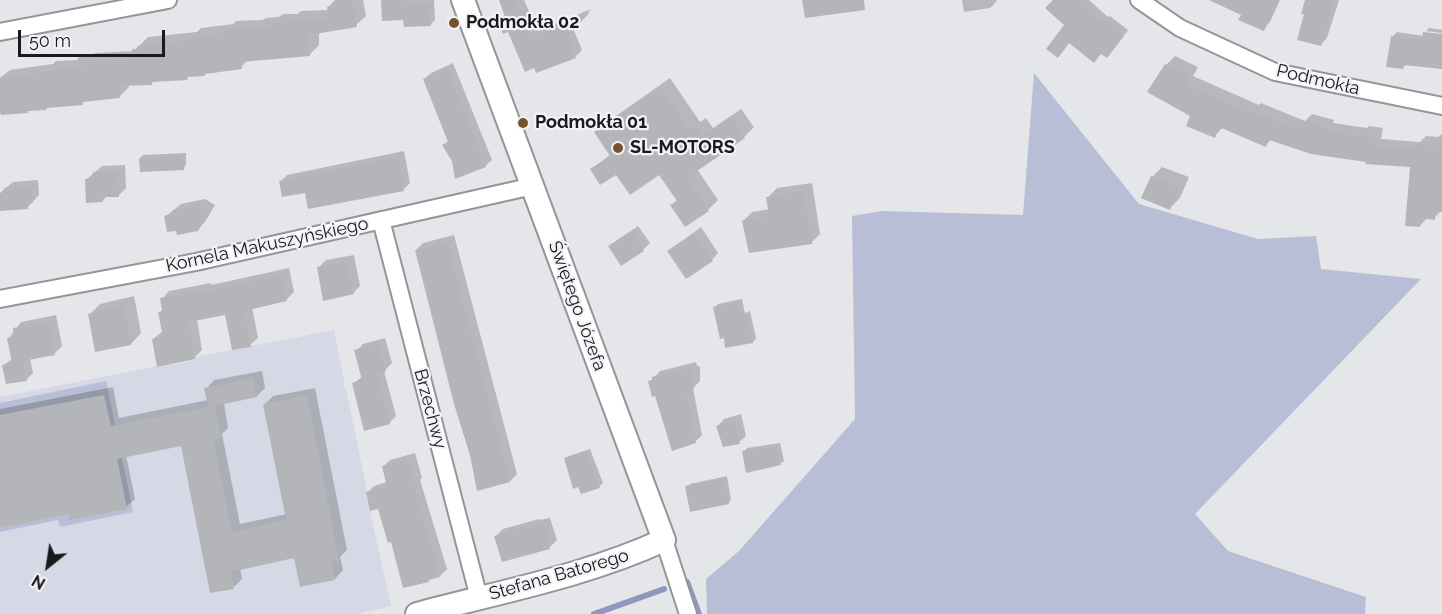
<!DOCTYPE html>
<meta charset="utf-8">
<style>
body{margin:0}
#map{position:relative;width:1442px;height:614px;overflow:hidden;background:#e5e6ea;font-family:Raleway,sans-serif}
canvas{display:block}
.north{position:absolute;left:18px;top:536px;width:60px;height:60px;-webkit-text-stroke:4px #f2f3f7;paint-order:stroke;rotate:210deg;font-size:16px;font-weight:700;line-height:24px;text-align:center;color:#191a1b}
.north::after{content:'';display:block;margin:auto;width:21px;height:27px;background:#191a1b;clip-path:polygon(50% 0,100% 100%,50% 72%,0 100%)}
.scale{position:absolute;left:18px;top:30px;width:147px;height:27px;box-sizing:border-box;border:3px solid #191a1b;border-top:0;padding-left:8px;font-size:18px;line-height:21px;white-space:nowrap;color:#191a1b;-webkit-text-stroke:4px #f2f3f7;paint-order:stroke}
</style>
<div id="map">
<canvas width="1442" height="614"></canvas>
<div class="north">N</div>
<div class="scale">50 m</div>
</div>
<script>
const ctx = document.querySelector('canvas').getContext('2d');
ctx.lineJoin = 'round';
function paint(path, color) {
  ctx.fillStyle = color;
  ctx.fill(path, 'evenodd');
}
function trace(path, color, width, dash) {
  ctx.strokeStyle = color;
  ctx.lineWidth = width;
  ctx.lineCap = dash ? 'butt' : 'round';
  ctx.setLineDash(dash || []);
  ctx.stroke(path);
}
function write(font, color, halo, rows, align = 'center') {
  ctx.font = font + ' Raleway,sans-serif';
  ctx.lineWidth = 4.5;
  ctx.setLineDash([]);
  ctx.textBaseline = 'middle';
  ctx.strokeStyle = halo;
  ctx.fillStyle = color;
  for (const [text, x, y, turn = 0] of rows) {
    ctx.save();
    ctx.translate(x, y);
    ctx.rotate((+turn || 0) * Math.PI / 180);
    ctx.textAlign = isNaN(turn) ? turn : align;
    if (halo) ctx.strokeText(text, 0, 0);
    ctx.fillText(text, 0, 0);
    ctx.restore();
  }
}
paint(new Path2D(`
 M334,330L345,384L343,385L347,393L367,492L366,493L391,606L357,614H0V397L157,366L158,367L175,364L195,360V357Z`), '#d6d9e5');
paint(new Path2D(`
 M1034,73L1139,204L1258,239L1316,236L1321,269L1421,279L1195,514L1228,551L1366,597L1365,614H707L706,579L739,551L855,419L852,216L882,211L1023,215Z
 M106,381L133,512L60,527L58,520L0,532V403Z`), '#b8bed6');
paint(new Path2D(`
 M335,0H363L366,16L356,25L319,31V45L310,54L248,60L241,67L207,72L205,74L190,75L187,78L154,81L152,83L129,84V87L119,97L85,101L82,103L0,110V78L10,70L53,64L56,61L77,60L79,57H92L95,53L134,51L148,37L197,32L201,28L234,24L236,21L263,20L266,18L279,17L283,14H298L301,11L329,10L328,7Z
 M382,0H434L435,20L430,25L405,19Z
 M500,0H524L538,31L591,9L573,28L582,50L576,56L537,71L509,30L499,21L505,14Z
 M962,0H996L997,1L990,8L964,12Z
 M1055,0H1089L1108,17L1110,16L1128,30L1113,50L1070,42L1063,51L1066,25Z
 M1213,0H1280L1270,22L1263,29L1243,14Z
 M1308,0H1339L1327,38L1320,45Z
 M1429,28L1442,30V33L1426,31Z
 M1426,31V34L1442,36V69L1406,64L1403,68L1393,36L1397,32L1424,36Z
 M1175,56L1198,67L1193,76L1259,105L1261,103L1305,121L1312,114L1334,120L1333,123L1367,128L1369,126L1383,128L1381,139L1420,142L1426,136L1438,137L1442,134V210L1434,218L1428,217L1420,226L1412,166L1368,161L1271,139L1266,145L1223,127L1214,137L1192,115L1166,65Z
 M453,63L492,160L485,166L453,160L444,145L449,140L424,79L431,73Z
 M670,78L700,122L706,118L713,128L741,109L754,127L744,137L697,169L718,200L708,210L672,205L678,199L660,173H616L592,169L611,154L596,132L606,123Z
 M404,151L410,183L404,189L306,191L281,181L287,175Z
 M186,153V165L183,168L140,158L143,155Z
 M125,165L126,188L119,195L107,196L102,201L87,179L102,166Z
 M1162,167L1189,177L1180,198L1170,208L1152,177Z
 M38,180L39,195L27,208L0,199V193L13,182Z
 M812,183L820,234L811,243L743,221L752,212L770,209L768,197L777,188Z
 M205,199L215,205L205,222L197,230L165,217L181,204Z
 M638,226L650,243L643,250L610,246Z
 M701,227L718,253L712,260L669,251Z
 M454,235L517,474L510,481L471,454L416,250L423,243Z
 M354,255L360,286L353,293L319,267L326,260Z
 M289,268L294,292L286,300L252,307L258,338L250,345L226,313L197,319L202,350L194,358L153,339L163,331L160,313L164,309L162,299L169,291L211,283V285Z
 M134,296L141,333L131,344L90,314L100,304Z
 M742,299L745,313L750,311L756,338L753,342L725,336L715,307L718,304Z
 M56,315L62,346L55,353L30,358L33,373L26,380L4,365L13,358L9,338L21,322Z
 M385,338L392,363L384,371L396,416L389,423L354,383L363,376L356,351L363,344Z
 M696,362L697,366L700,367V381L693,388L702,435L695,442L656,395L650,382L660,371Z
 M262,371L265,388L257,396L224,403L228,428L222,434L240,524L287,514L265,404L273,396L315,388L347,550L340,557L343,570L335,579L295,556L240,568L242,579L234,587L182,444L126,455L135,499L126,507L70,513L0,526V409L113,387L119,418L208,400L206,389L214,380Z
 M741,414L746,436L739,442L718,426L724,419Z
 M780,443L784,461L780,464L744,451L747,448Z
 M590,449L603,483L600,486L582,492L566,459L569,456Z
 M415,453L422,478L420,480L447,569L440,576L392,540L379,507L367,493L374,486L387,482L383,467L390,460Z
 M727,476L731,500L728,503L687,487L690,484Z
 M550,518L557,540L550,547L503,560L496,536L503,529L539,519V520Z`), '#0003');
trace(new Path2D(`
 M687,582L699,614
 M594,614L664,589`), '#8f97bd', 6);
paint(new Path2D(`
 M336,0H352L357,27L309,35L310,56L241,62L242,69L205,74V76L187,77L188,80L152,82V85L119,86L120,98L83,102V105L47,108L46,110L28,111V113L1,115L0,112V79L33,75V73L45,72V70L68,69V67L84,66V62L133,59L132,49H137V46L190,40V37L225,33V30L255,29V27L272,26V23H290V20L329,18L327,7L337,5Z
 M381,0H406L407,5L430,4L431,26L404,27L403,20L382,21Z
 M499,0H516L532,36L590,12L568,36L576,58L536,73L534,68L525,72L508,32L503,34L497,20L505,17Z
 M802,0H864L865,10L805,18Z
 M1053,0H1077L1102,22L1103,20L1124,36L1107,58L1101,54L1094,63L1069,43L1058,58L1046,49L1064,25L1045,8Z
 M1209,0H1278L1264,31L1238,20L1241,15Z
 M1305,0H1335L1321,46L1297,40L1304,14H1301Z
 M1423,32L1442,34V69L1404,65L1403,69L1386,67L1391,36L1422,40Z
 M1165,64L1191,75L1186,85L1250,113L1251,111L1300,130L1303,121L1327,128L1326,131L1359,137V134L1375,136L1374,147L1414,150L1416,144L1442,146V212L1435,211V220L1421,218L1420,227L1405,226L1410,167L1365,164L1366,162L1311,154L1269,140L1266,147L1219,127L1215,138L1186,126L1190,116L1147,92Z
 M447,68L486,167L455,179L452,161L442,145L448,142L423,79Z
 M660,87L690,130L696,126L703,136L731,117L745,138L687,178L709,211L685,227L670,205L677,201L659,175L630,195L616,175L600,185L590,169L610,156L594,132Z
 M183,155L184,170L140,172L139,158Z
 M398,157L404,191L308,209L305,193L282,197L279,181Z
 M118,171L119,197H103V202L86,203L85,179L94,178L93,172Z
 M1151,176L1179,188L1170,210L1141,198Z
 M32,187L33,203H28V209L0,211V193H4V188Z
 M803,191L812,244L749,253L742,221L769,216L766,197Z
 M197,205L209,213L198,231L177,235L176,231L167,232L164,216L173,213L172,211Z
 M631,231L644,251L621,266L608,246Z
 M694,233L713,261L686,279L667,251Z
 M447,241L510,482L477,491L470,455L454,404L415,250Z
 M347,261L354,294L323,301L317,267Z
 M281,275L287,301L244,311L251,347L232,350L225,315L189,322L195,359L157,367L152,339L163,337L158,312L162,311L160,298L203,290L204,292Z
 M739,302L742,315L747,313L753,343L725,348L724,338L720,339L713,307Z
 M124,306L131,345L95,352L88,314Z
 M49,321L55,355L12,363L7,338L14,336L13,328Z
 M378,344L386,372L377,374L390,424L364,431L352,383L362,380L354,350Z
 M23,361L27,381L6,384L2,365Z
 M689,368L690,373L693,374L694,389L686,391L696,443L672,451L655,396L652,397L648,381L652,380V377Z
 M253,378L257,397L215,406L221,438L213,439L232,532L286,520L263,404L307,395L339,560L332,561L335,580L300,587L294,558L231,572L234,589L210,593L181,446L117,459L127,509L69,520V514L0,528V415L104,395L111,426L208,407L204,388Z
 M734,420L740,444L723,447L716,426Z
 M777,446L781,465L746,473L742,451Z
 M587,451L600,488L581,494L578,487L573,489L564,458Z
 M408,459L416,486L414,487L440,577L429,580V582L403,588L391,542L388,543L378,509L370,511L366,492L387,487L382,466Z
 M724,479L729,504L690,512L685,486Z
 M544,524L550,549L502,562L494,536L532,525V526Z`), '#b4b5b9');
const street = new Path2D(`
 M1139,0L1180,28L1275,72L1442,106
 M0,32L168,0
 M381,220L479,598
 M0,299L196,262L533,186
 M664,540L688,614`);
const secondary = new Path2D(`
 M417,614C499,592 586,576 664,540L463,0`);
trace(street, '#949599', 20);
trace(secondary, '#949599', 26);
trace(street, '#fff', 16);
trace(secondary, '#fff', 22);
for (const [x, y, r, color] of [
 [454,23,6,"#77522d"],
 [523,123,6,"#77522d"],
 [618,148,6,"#77522d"]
]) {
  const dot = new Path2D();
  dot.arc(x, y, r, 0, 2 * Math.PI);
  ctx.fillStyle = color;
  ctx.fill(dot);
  trace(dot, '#f2f3f7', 2);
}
write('bold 18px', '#191a1b', '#f2f3f7', [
 ["Podmokła 02",466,23],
 ["Podmokła 01",535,123],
 ["SL-MOTORS",630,148]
], 'left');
write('18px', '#191a1b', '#f2f3f7', [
 ["Podmokła",1318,80,13],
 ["Kornela Makuszyńskiego",267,245,-12],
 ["Świętego Józefa",577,306,70],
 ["Brzechwy",430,409,75],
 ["Stefana Batorego",559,575,-16]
]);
</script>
